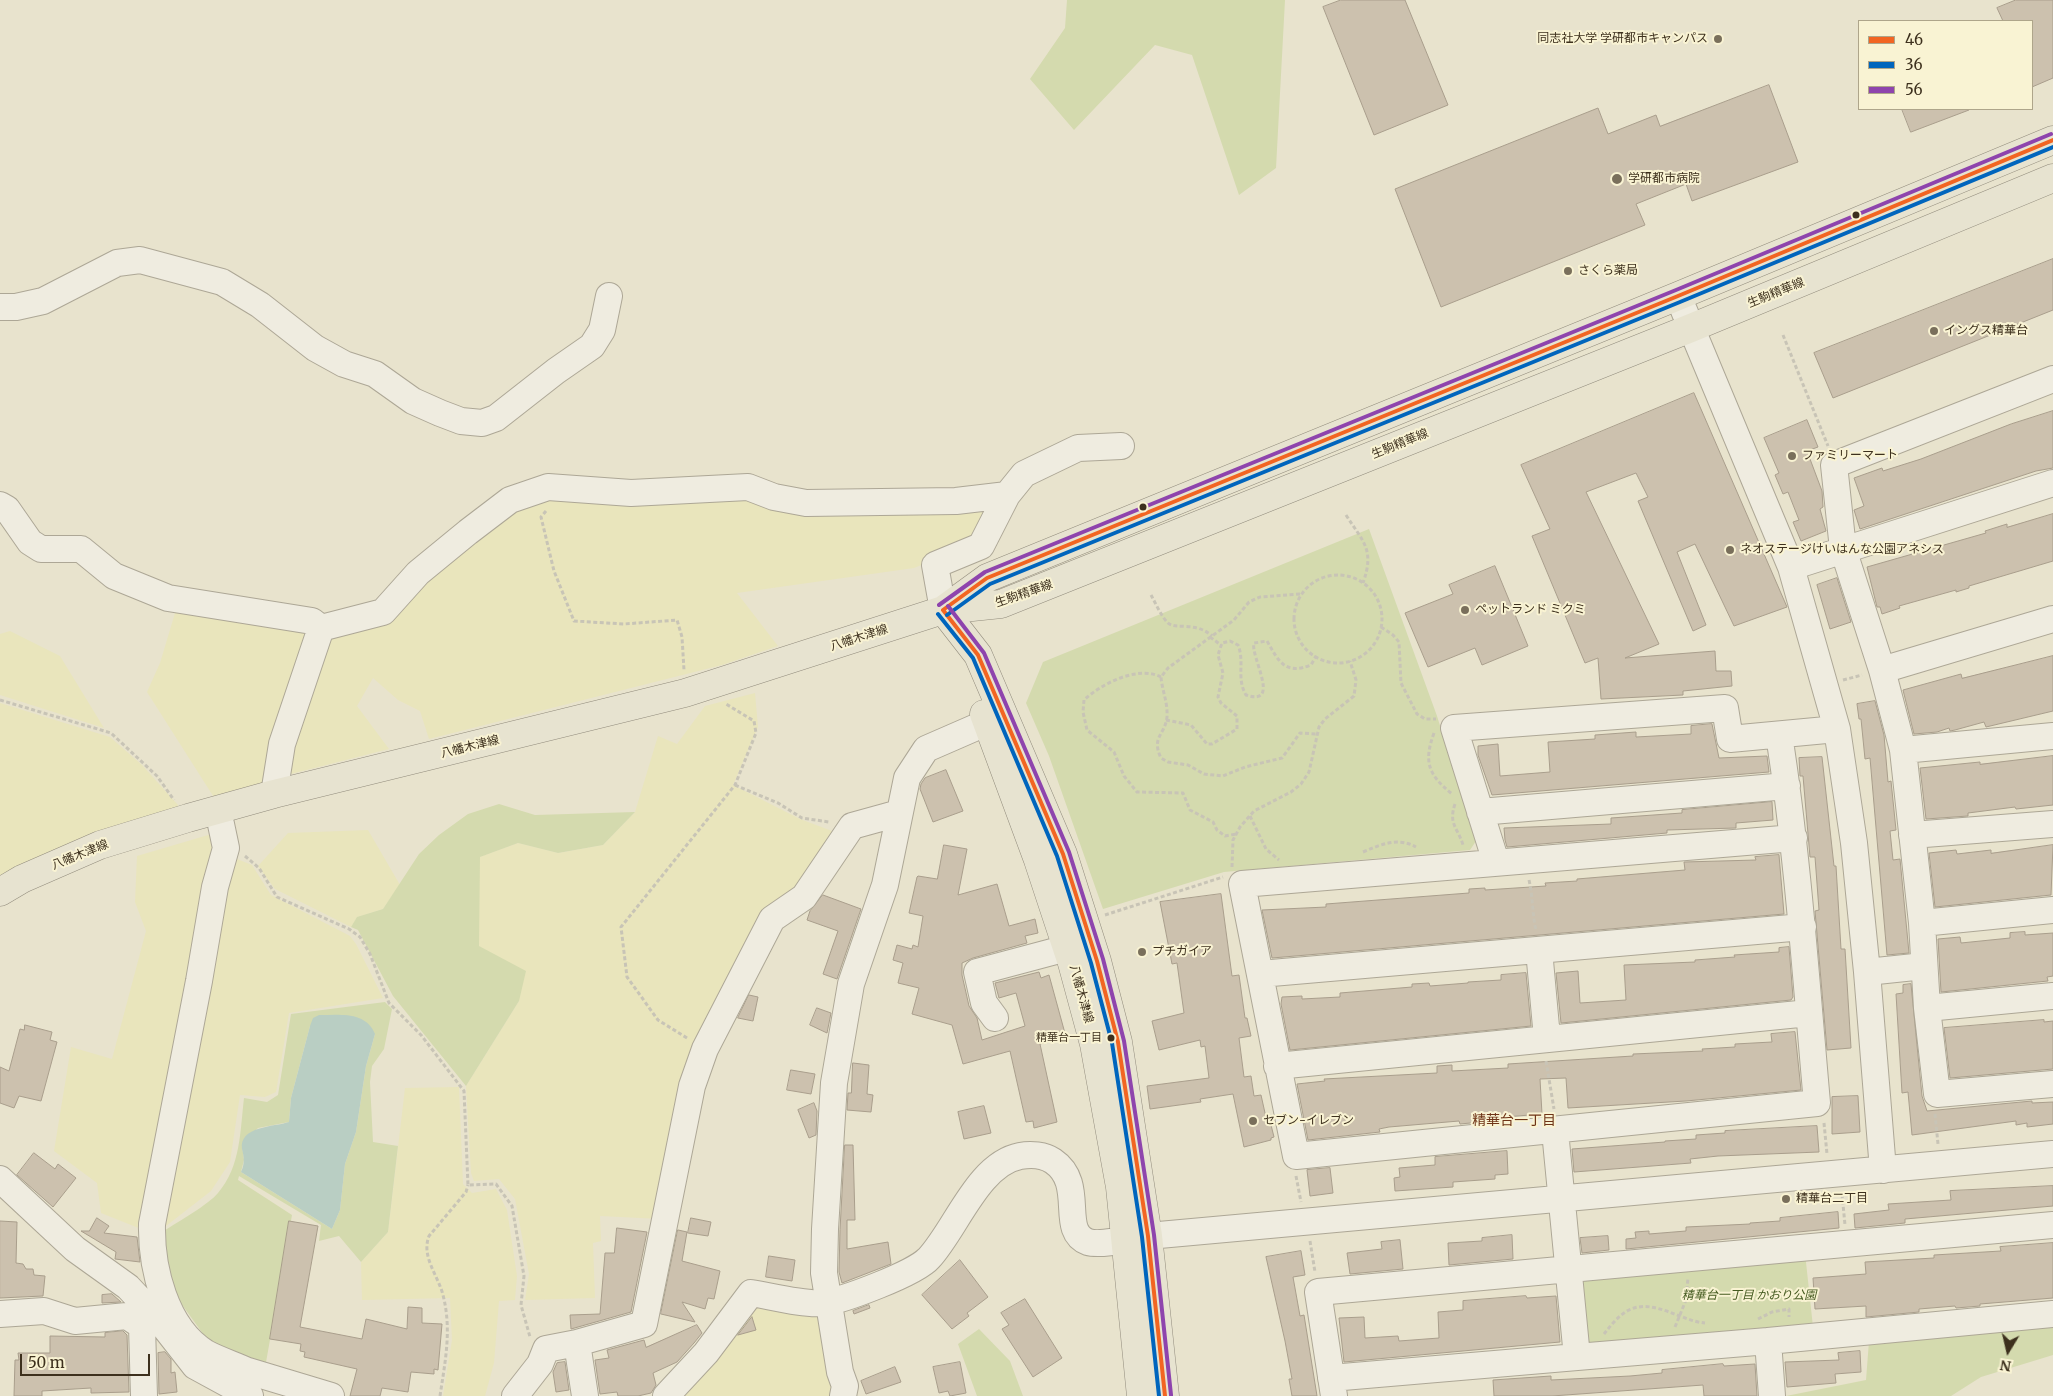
<!DOCTYPE html>
<meta charset="utf-8">
<style>
body{margin:0}
#map{position:relative;width:2053px;height:1396px;overflow:hidden;background:#e8e3cd;font-family:Merriweather,serif}
canvas{display:block}
.legend{position:absolute;left:1858px;top:20px;width:175px;height:90px;box-sizing:border-box;background:#f9f3d3;border:1px solid #aea58a;margin:0;padding:6px 9px;list-style:none;font-size:15px;color:#3d301d}
.legend li{display:flex;align-items:center;gap:10px;height:25px}
.legend b{width:25px;border:1px solid #aea58a}
.north{position:absolute;left:1983px;top:1326px;width:50px;height:50px;-webkit-text-stroke:4px #f9f3d3;paint-order:stroke;rotate:189deg;font-size:14px;font-weight:700;line-height:20px;text-align:center;color:#3d301d}
.north::after{content:'';display:block;margin:auto;width:18px;height:22px;background:#3d301d;clip-path:polygon(50% 0,100% 100%,50% 72%,0 100%)}
.scale{position:absolute;left:20px;top:1354px;width:130px;height:22px;box-sizing:border-box;border:2px solid #3d301d;border-top:0;padding-left:6px;font-size:15px;line-height:18px;white-space:nowrap;color:#3d301d;-webkit-text-stroke:4px #f9f3d3;paint-order:stroke}
</style>
<div id="map">
<canvas width="2053" height="1396"></canvas>
<ul class="legend">
<li><b style="height:6px;background:#f26522"></b>46</li>
<li><b style="height:6px;background:#0065bd"></b>36</li>
<li><b style="height:6px;background:#8e44ad"></b>56</li>
</ul>
<div class="north">N</div>
<div class="scale">50 m</div>
</div>
<script>
const ctx = document.querySelector('canvas').getContext('2d');
ctx.lineJoin = 'round';
function paint(path, color) {
  ctx.fillStyle = color;
  ctx.fill(path, 'evenodd');
}
function trace(path, color, width, dash) {
  ctx.strokeStyle = color;
  ctx.lineWidth = width;
  ctx.lineCap = dash ? 'butt' : 'round';
  ctx.setLineDash(dash || []);
  ctx.stroke(path);
}
function write(font, color, halo, rows, align = 'center') {
  ctx.font = font + ' Merriweather,"Noto Sans JP",serif';
  ctx.lineWidth = 4;
  ctx.setLineDash([]);
  ctx.textBaseline = 'middle';
  ctx.strokeStyle = halo;
  ctx.fillStyle = color;
  for (const [text, x, y, turn = 0] of rows) {
    ctx.save();
    ctx.translate(x, y);
    ctx.rotate((+turn || 0) * Math.PI / 180);
    ctx.textAlign = isNaN(turn) ? turn : align;
    if (halo) ctx.strokeText(text, 0, 0);
    ctx.fillText(text, 0, 0);
    ctx.restore();
  }
}
paint(new Path2D(`
 M548,493H741L993,505L978,542L914,568L737,593L778,646L722,665L429,739L420,711L398,700L373,678L357,706L389,749L283,776L330,636L429,574L518,506Z
 M178,603L319,632L270,782L215,799L147,692L160,663Z
 M10,631L60,656L104,728L0,695V634Z
 M755,693L758,727L733,785L800,819L840,834L705,1043L660,1219L600,1216L601,1241L593,1243L595,1298L525,1300L529,1274L515,1199L499,1179L474,1181L471,1173L466,1086L519,1001L479,946V857L518,843L558,853L603,845L635,812L658,736L677,744L705,706Z
 M0,703L110,737L142,765L178,805L177,812L0,881Z
 M368,830L400,885L383,909L358,917L351,927L275,889L258,866L288,833Z
 M215,833L146,1231L101,1213L97,1183L54,1151L71,1047L112,1059L146,931L135,902L137,856Z
 M232,857L252,865L271,895L350,936L356,944L383,998L289,1013L276,1092L265,1097L240,1095L230,1162L211,1191L157,1233Z
 M459,1087L463,1184L472,1193L496,1189L507,1210L517,1276L515,1300L499,1301L494,1363L485,1396H443L452,1340L450,1298L362,1300L361,1262L388,1232L405,1088Z
 M753,1302L825,1313L838,1396H678Z`), '#e9e5bc');
paint(new Path2D(`
 M1067,0H1285L1276,168L1239,195L1192,55L1155,45L1074,130L1030,79L1065,28Z
 M1369,529L1437,716L1476,841L1470,850L1224,872L1103,909L1049,756L1026,703L1043,662Z
 M499,804L535,815L635,812L603,845L558,853L518,843L480,857L479,946L526,971L519,1001L466,1086L393,996L358,930L351,927L357,917L383,909L419,854L439,835L468,814Z
 M385,1002L392,1009L384,1049L372,1066L370,1082L373,1142L398,1146L388,1232L361,1262L339,1236L319,1241L321,1225L239,1176L238,1180L292,1215L265,1368L214,1349L167,1284L164,1231C179,1221 208,1205 218,1193C241,1166 240,1131 244,1098L267,1102L278,1095L291,1014ZM310,1026L375,1034L366,1066L356,1132L345,1164L340,1210L332,1229L241,1172L244,1160L242,1145L258,1128L289,1122L291,1098Z
 M1805,1253L1813,1327L1591,1348L1583,1341L1577,1284L1584,1275Z
 M2053,1325V1355L1981,1377L1951,1396H1786L1866,1380L1869,1341Z
 M979,1329L1010,1361L1023,1396H977L958,1344Z`), '#d4daae');
paint(new Path2D(`
 M319,1015C339,1015 366,1011 375,1034L366,1066L356,1132L345,1164L340,1210L332,1229L241,1172C245,1164 244,1157 242,1149C239,1126 274,1127 289,1122L291,1098L310,1026L313,1018Z`), '#b9cec3');
const building = new Path2D(`
 M1341,0H1405L1448,105L1374,135L1323,7Z
 M2016,0H2053V78L2032,87V21H2003L1997,8Z
 M1769,85L1798,162L1692,201L1686,184L1636,204L1645,225L1441,307L1395,189L1598,108L1608,134L1656,115L1660,126Z
 M1902,109H1969V110L1911,132Z
 M2053,259V310L1833,398L1814,353Z
 M1694,393L1787,607L1734,626L1695,544L1677,552L1706,625L1693,631L1638,501L1648,497L1636,473L1586,492L1659,644L1625,658L1715,651L1716,671H1731L1732,686L1683,691V695L1601,699L1598,658L1585,663L1532,536L1550,529L1521,465Z
 M2053,411V468L2036,471L1860,529L1854,510L1864,506L1854,478L1882,468L1883,471L1921,459L2011,424Z
 M1807,420L1818,447L1807,451L1822,491L1823,507L1820,509L1826,531L1801,541L1793,522L1799,520L1788,492L1783,494L1775,475L1779,473L1764,438Z
 M2053,514V561L1969,586V588L1956,592V590L1899,606L1900,608L1882,614L1880,607H1877L1867,567L1986,533L1985,531L2007,524V527Z
 M1495,566L1528,646L1482,665L1475,648L1428,667L1405,613L1453,594L1449,585Z
 M1837,578L1851,622L1830,629L1817,585Z
 M2053,656V711L1986,727L1984,722L1955,730L1950,731L1949,728L1937,732L1914,734L1903,690L1961,674L1962,678Z
 M1875,701L1884,735L1888,782L1891,781L1896,830L1890,831L1893,860L1900,859L1909,953L1887,955L1870,758L1865,759L1861,719H1859L1857,704Z
 M1712,724L1719,758L1767,756L1769,772L1492,795L1478,755V746L1498,744L1500,776L1550,772L1548,742L1595,739V735L1636,732V737L1691,734V726Z
 M2053,756V805L2016,809L2015,807L1968,813V816L1926,819L1920,768L1980,762V764Z
 M1822,757L1834,866H1836L1841,949H1845L1851,1048L1827,1050L1815,911L1819,910L1815,857H1810L1803,776H1800L1799,758Z
 M946,770L963,811L933,822L920,789L921,784L925,778Z
 M1772,802L1773,820L1736,823V828L1667,830V833L1507,847L1505,840L1504,828L1611,824V818L1682,813V810Z
 M944,845L967,849L958,895L997,884L1009,926L1035,919L1038,933L1025,936L1027,943L973,958L962,963V975L969,1006L977,1018L982,1040L1025,1026L1016,993L999,998L995,983L1039,972L1041,978L1049,975L1066,1037L1040,1044L1057,1122L1034,1128L1033,1121L1026,1122L1010,1051L963,1064L952,1025L912,1014L919,988L898,983L903,963L893,960L897,945L912,949L913,945L918,947L923,916L909,913L917,877L918,876L937,879Z
 M2053,845L2051,895L1935,907L1929,853L1956,850L1957,854L1991,850V853Z
 M1779,855L1784,914L1272,958L1262,910L1326,907V904L1469,893V889L1485,888V890L1546,886L1545,883L1577,881V879L1685,870L1684,862L1756,860L1755,857Z
 M1221,894L1232,976L1239,975L1245,1018H1247L1251,1036L1239,1038L1244,1077L1251,1076L1254,1096L1261,1095L1267,1122L1270,1121L1274,1137L1271,1138V1140L1244,1147L1233,1094L1200,1099L1201,1102L1150,1109L1147,1086L1209,1078L1205,1046L1201,1047L1200,1040L1159,1050L1152,1021L1184,1013L1177,963L1172,964L1160,902Z
 M823,895L861,909L837,979L823,974L838,931L807,920L810,911Z
 M2025,932V935L2053,933V976L2047,977L2048,981L1941,992L1938,939L1960,937L1961,943L2010,938V933Z
 M1789,947L1793,997L1791,1000L1561,1023L1556,973L1578,971L1580,1003L1626,1000L1624,965L1695,962V960L1735,957L1734,955L1779,952V948Z
 M1526,973L1531,1026L1290,1050L1281,1004L1282,997L1302,996V999L1340,997V993L1412,987V984L1429,983L1430,986L1468,983V982L1501,980V975Z
 M1911,984L1922,1096L1927,1111L2032,1101V1103L2053,1102V1124L2027,1127V1123L2016,1125V1121L1912,1135L1908,1092L1902,1093L1896,994L1903,993V985Z
 M749,995L758,997L753,1021L738,1018Z
 M817,1008L831,1013L827,1033L810,1025Z
 M2044,1020V1022L2053,1021V1069L1950,1078L1944,1028Z
 M25,1025L52,1032L50,1040L57,1042L41,1101L19,1096L14,1108L0,1103V1067L9,1071L20,1029L24,1030Z
 M1795,1032L1801,1090L1686,1101L1568,1108L1566,1078L1540,1079L1542,1114L1481,1119V1122L1460,1124L1459,1121L1389,1127L1379,1129L1380,1132L1308,1140L1297,1084L1325,1081L1324,1079L1437,1073V1066L1452,1065V1071L1508,1068V1064L1633,1056V1054L1703,1051L1702,1049L1735,1047V1044L1772,1042L1771,1034Z
 M853,1063L869,1065L867,1094L873,1095L871,1112L847,1110L848,1093H851Z
 M791,1070L815,1074L811,1094L787,1090Z
 M1858,1096L1860,1132L1832,1134V1097Z
 M814,1103L817,1111L816,1135L809,1138L798,1110Z
 M984,1106L991,1133L964,1139L958,1112Z
 M1817,1126L1819,1152L1718,1156L1690,1159L1691,1163L1574,1172L1572,1149L1665,1142V1141L1696,1139V1135L1725,1133V1131Z
 M845,1145H853L855,1220H847V1249L888,1242L891,1264L842,1283L839,1272L840,1230Z
 M1507,1151L1508,1174L1495,1175V1179L1453,1182V1187L1395,1191L1394,1178L1400,1177L1399,1168L1435,1165V1157Z
 M34,1153L55,1169L58,1164L76,1178L53,1207L17,1175Z
 M1330,1168L1333,1193L1310,1196L1307,1170Z
 M2053,1186V1206L1905,1219V1223L1855,1228L1854,1214L1889,1210L1888,1204L1951,1200L1950,1191Z
 M1838,1212L1839,1228L1626,1249V1239L1636,1238L1635,1232L1649,1231V1234L1686,1231V1227L1750,1224V1223L1780,1221V1218Z
 M97,1218L109,1226L104,1233L137,1237L140,1262L115,1259L116,1252L81,1231H89Z
 M691,1218L711,1222L708,1236L688,1233Z
 M0,1221L17,1222L16,1263L23,1264L26,1269H33L34,1275L45,1276L43,1296L0,1298Z
 M289,1221L318,1226L300,1327L362,1339L366,1319L407,1329L408,1307L422,1308V1323L442,1324L438,1370L434,1369V1374L411,1372L408,1392L382,1388L380,1396H350L357,1369L304,1357L305,1352L300,1351L301,1344L270,1339Z
 M617,1228L647,1232L631,1312L571,1329L570,1315L600,1314L605,1253H614Z
 M678,1230L687,1232L682,1261L720,1271L714,1299L708,1298L705,1309L682,1302L695,1322L661,1314Z
 M1512,1235L1513,1259L1449,1265L1448,1243L1482,1241V1238Z
 M1608,1236L1609,1250L1582,1253L1580,1238Z
 M1400,1240L1403,1269L1350,1274L1347,1253L1382,1249L1381,1242Z
 M2053,1243V1298L1980,1304V1306L1956,1308L1955,1306L1919,1309V1312L1866,1317V1306L1815,1309L1813,1278L1866,1274L1865,1262L1934,1258V1255L2001,1251L2000,1247Z
 M1301,1251L1305,1275L1293,1277L1300,1316L1304,1315L1317,1396H1292L1289,1379H1292L1285,1341L1266,1257Z
 M769,1256L795,1260L792,1281L766,1277Z
 M960,1260L988,1297L967,1313L969,1316L952,1329L922,1295Z
 M112,1294L121,1302L102,1303V1295Z
 M1526,1296L1527,1298L1556,1296L1560,1342L1344,1362L1339,1318L1364,1317L1365,1338L1398,1336L1399,1341L1439,1338L1438,1312L1463,1310V1301Z
 M1025,1299L1062,1358L1033,1377L1002,1329L1009,1325L1001,1313Z
 M869,1305L870,1308L854,1314L853,1311Z
 M752,1317L756,1330L738,1335Z
 M697,1325L702,1333L694,1343L677,1362L653,1373L656,1385L651,1393L638,1396H618L617,1392L600,1394L595,1360L609,1358L607,1350L644,1340L646,1347Z
 M123,1331L127,1335L129,1392L91,1393V1388L42,1391V1396H14L15,1360H19L18,1353H50V1336L105,1337V1333Z
 M1860,1351L1861,1372L1835,1374L1836,1383L1787,1387L1785,1362L1839,1360L1838,1353Z
 M165,1352L171,1359V1373L175,1372L177,1392L159,1394L158,1353Z
 M565,1362L569,1390L556,1392L553,1372L557,1363Z
 M960,1362L966,1393L950,1396L948,1391L939,1393L933,1367Z
 M1723,1364L1724,1366L1755,1364L1757,1396H1704L1703,1385L1552,1396H1494L1493,1380L1551,1376V1380L1630,1376L1662,1373V1370Z
 M895,1367L901,1382L866,1394L861,1381Z`);
paint(building, '#ccc1ae');
trace(building, '#a99e8c', 1);
const minor = new Path2D(`
 M1678,296L1791,567L1837,729L1854,843L1867,972L1883,1170
 M0,307H16L43,301L117,263L140,260L222,282L260,305L315,348L344,364L375,374L413,401L440,413L461,421L482,423L496,418L556,371L592,346L602,330L609,296
 M0,505L7,509L30,542L41,549H81L114,576L168,598L312,621L321,628
 M1791,567L2053,483
 M943,610L935,565L981,546L1007,495L1024,474L1078,448L1121,446
 M2053,619L1882,670L1903,750L1922,923L1927,1008L1937,1094L2053,1084
 M1882,670L1843,549L1834,465L2053,379
 M1779,735C1798,857 1806,980 1817,1103L1296,1156L1242,884L1794,838
 M1903,750L2053,736
 M274,794L282,744L321,628L383,612L418,573L468,532L510,500L548,487L631,493L748,487L774,497L806,503L956,501L1007,495
 M218,810L226,848L215,887L199,981L152,1224C151,1267 165,1328 206,1353C219,1360 235,1365 248,1371
 M1480,812L1787,786
 M1912,835L2053,824
 M1496,862L1454,728L1725,708L1730,739L1837,729
 M1922,923L2053,910
 M1539,950L1547,1038
 M1867,972L1924,966
 M1260,974L1803,927
 M1927,1008L2053,996
 M995,1018L984,1003L977,972L1067,948
 M1277,1066L1809,1013
 M1555,1131L1577,1357L1768,1341L1772,1396
 M0,1179L75,1249L128,1287L159,1320L195,1366L250,1396
 M0,1314L44,1311L75,1321L127,1316L142,1326L159,1320
 M142,1326L144,1396
 M1768,1341L2053,1314
 M577,1343L585,1396
 M1331,1378L1577,1357
 M239,1387L248,1371L331,1396
 M515,1396L540,1364L546,1349L577,1343L644,1324L692,1086L705,1049L772,919L804,897L852,826L899,813
 M666,1396L706,1353L751,1293C770,1296 804,1305 822,1303C842,1301 916,1273 929,1258C956,1229 978,1164 1020,1156C1031,1154 1044,1155 1053,1161C1087,1184 1058,1231 1088,1242C1101,1246 1134,1238 1148,1236L2053,1154
 M843,1396L845,1386L840,1372L824,1273L825,1229L834,1083L851,984L885,885L907,778L926,749L988,722
 M1334,1396L1318,1292L2053,1225`);
const major = new Path2D(`
 M943,610L987,578L1678,296L2053,140
 M943,610L978,655L1063,854L1097,961L1118,1042L1148,1236L1165,1396
 M984,714L1038,860L1072,963L1094,1044L1120,1187L1141,1396
 M0,892L22,879L100,845L188,818L274,794L685,693L943,610L1001,604L1691,328L2053,178`);
trace(minor, '#ada796', 28);
trace(major, '#928c7d', 29);
trace(new Path2D(`
 M1783,335L1828,446
 M546,511L541,517L554,571L574,621L624,624L677,620L682,637L684,670
 M1346,515C1363,542 1375,549 1363,583
 M1294 619a44 44 0 1 1 88 0a44 44 0 1 1-88 0Z
 M1300,594L1260,597L1249,602L1234,620L1168,668L1161,677C1162,690 1168,703 1167,717C1165,735 1151,737 1161,758L1168,762L1188,765L1204,774L1223,776L1245,767L1282,758L1300,733L1316,734
 M1151,595C1156,604 1161,616 1168,623C1175,630 1196,621 1212,636
 M1381,627L1393,635L1399,642L1401,683L1417,714L1425,719H1436
 M1210,637L1221,645
 M1161,677C1138,665 1101,684 1084,700L1083,712L1087,730L1114,752L1124,776L1137,792L1183,793L1190,810L1213,822L1217,830L1225,836L1236,834
 M1843,680L1862,675
 M0,700L111,733L157,776L174,800
 M1166,720L1191,725L1207,744H1212L1237,729V716L1221,703L1218,697L1223,673L1218,655L1222,643L1230,641L1238,645C1245,662 1236,678 1246,695C1282,707 1250,656 1254,643L1267,641C1279,662 1285,675 1311,665L1316,656
 M1434,733C1423,763 1429,775 1452,794
 M735,785L778,803L802,818L829,822
 M1455,804C1448,824 1458,828 1463,845
 M1250,816L1266,849L1279,860
 M1363,852C1382,844 1398,837 1416,847
 M245,856L259,868L277,897L349,929L360,937L370,954L389,1003L421,1035L464,1091L468,1185L496,1184L512,1206L524,1276L521,1305L530,1337
 M1232,867L1233,840L1240,827L1254,811L1291,792L1301,784L1309,772L1319,727L1325,719L1354,696L1356,680L1350,661
 M1529,880C1533,897 1532,913 1536,930
 M1105,915L1223,877
 M687,1038L658,1020L627,977L621,927L735,785L756,733L754,721L726,704
 M1546,1061L1554,1109
 M1935,1114L1938,1144
 M1824,1123L1827,1154
 M1296,1176L1301,1202
 M1842,1194L1845,1225
 M1310,1241L1315,1272
 M1758,1319L1772,1312L1789,1309V1317
 M1675,1327L1686,1300L1688,1278
 M1604,1334C1611,1325 1619,1315 1629,1310C1653,1298 1681,1321 1705,1323
 M440,1396C445,1362 452,1330 443,1295C438,1275 421,1257 429,1236L466,1192L468,1185`), '#c8c4b6', 3, [4, 2.5]);
trace(minor, '#efece0', 26);
trace(major, '#e7e3d0', 28);
trace(new Path2D(`
 M943,610L987,578L1678,296L2053,140
 M943,610L978,655L1063,854L1097,961L1118,1042L1148,1236L1165,1396`), '#f26522', 4);
trace(new Path2D(`
 M938,614L973,658L1057,856L1091,963L1112,1043L1142,1237L1159,1396
 M947,615L990,584L1680,302L2053,147`), '#0065bd', 4);
trace(new Path2D(`
 M939,605L985,572L1676,290L2051,134
 M948,606L984,653L1069,852L1103,959L1124,1041L1154,1235L1171,1395`), '#8e44ad', 4);
for (const [x, y, r, color] of [
 [1718,39,5,"#796f5b"],
 [1617,179,6,"#796f5b"],
 [1856,215,4.5,"#3d301d"],
 [1568,271,5,"#796f5b"],
 [1934,331,5,"#796f5b"],
 [1792,456,5,"#796f5b"],
 [1143,507,4.5,"#3d301d"],
 [1730,550,5,"#796f5b"],
 [1465,610,5,"#796f5b"],
 [1142,952,5,"#796f5b"],
 [1111,1038,4.5,"#3d301d"],
 [1253,1121,5,"#796f5b"],
 [1786,1199,5,"#796f5b"]
]) {
  const dot = new Path2D();
  dot.arc(x, y, r, 0, 2 * Math.PI);
  ctx.fillStyle = color;
  ctx.fill(dot);
  trace(dot, '#f9f3d3', 2);
}
write('11px', '#3d301d', '#f9f3d3', [
 ["精華台一丁目",1102,1038]
], 'right');
write('12px', '#3d301d', '#f9f3d3', [
 ["同志社大学 学研都市キャンパス",1708,39,"right"],
 ["学研都市病院",1628,179],
 ["さくら薬局",1578,271],
 ["イングス精華台",1944,331],
 ["ファミリーマート",1802,456],
 ["ネオステージけいはんな公園アネシス",1740,550],
 ["ペットランド ミクミ",1475,610],
 ["プチガイア",1152,952],
 ["セブン-イレブン",1263,1121],
 ["精華台二丁目",1796,1199]
], 'left');
write('12px', '#3d301d', '#f9f3d3', [
 ["生駒精華線",1776,293,-22],
 ["生駒精華線",1400,444,-22],
 ["生駒精華線",1024,594,-19],
 ["八幡木津線",859,638,-18],
 ["八幡木津線",470,747,-14],
 ["八幡木津線",80,855,-22],
 ["八幡木津線",1081,994,75]
]);
write('italic 12px', '#465c21', '#f9f3d3', [
 ["精華台一丁目 かおり公園",1749,1296]
]);
write('14px', '#6f3417', '#f9f3d3', [
 ["精華台一丁目",1514,1121]
]);
</script>
